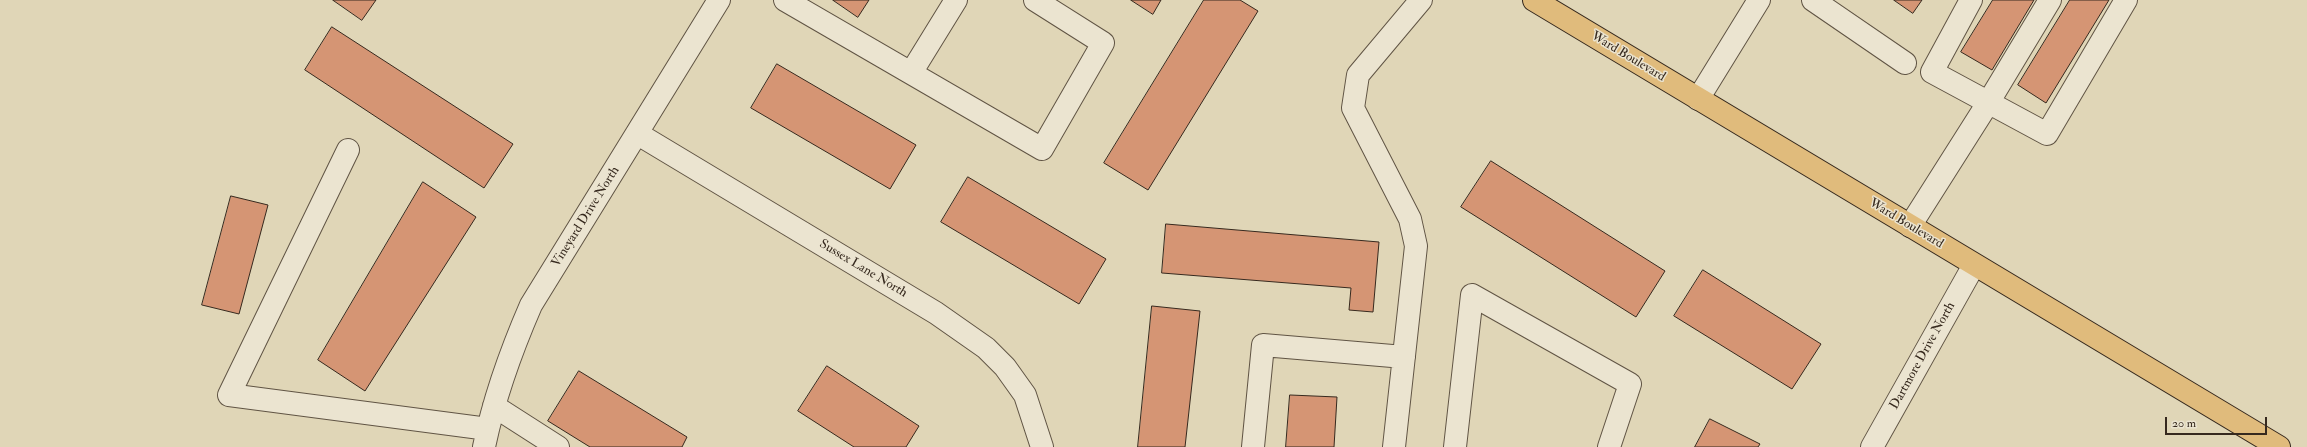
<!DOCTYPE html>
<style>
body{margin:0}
#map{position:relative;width:2307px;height:447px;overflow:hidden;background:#e0d6b7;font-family:"IM FELL Double Pica",serif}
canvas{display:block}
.scale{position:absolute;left:2165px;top:417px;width:102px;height:18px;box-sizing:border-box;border:2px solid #36291e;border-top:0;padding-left:5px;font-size:12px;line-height:14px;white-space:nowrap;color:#36291e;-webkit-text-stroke:3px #ebe4d0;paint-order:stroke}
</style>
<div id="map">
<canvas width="2307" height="447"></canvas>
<div class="scale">20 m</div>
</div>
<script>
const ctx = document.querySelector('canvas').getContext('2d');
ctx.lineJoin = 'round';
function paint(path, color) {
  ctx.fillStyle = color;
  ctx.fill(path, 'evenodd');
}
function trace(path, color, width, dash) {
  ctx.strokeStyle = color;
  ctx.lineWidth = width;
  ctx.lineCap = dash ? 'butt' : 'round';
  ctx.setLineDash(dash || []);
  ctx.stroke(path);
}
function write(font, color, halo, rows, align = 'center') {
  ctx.font = font + ' "IM FELL Double Pica",serif';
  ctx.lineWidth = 3;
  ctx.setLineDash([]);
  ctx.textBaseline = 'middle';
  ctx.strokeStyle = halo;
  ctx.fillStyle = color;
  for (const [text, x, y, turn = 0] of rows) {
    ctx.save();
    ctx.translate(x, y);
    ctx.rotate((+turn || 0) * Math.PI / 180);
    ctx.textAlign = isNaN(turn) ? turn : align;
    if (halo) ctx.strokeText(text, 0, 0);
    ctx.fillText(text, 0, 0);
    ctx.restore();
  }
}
const building = new Path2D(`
 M333,0H376L362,20Z
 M833,0H869L858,17Z
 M1131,0H1161L1153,14Z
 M1204,0H1240L1258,11L1148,190L1104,163Z
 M1894,0H1922L1913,13Z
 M1993,0H2034L1992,70L1961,52Z
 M2070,0H2109L2046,103L2018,85Z
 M332,27L513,144L484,188L305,70Z
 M777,64L916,145L890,189L751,108Z
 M1491,161L1665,271L1636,317L1461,207Z
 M968,177L1106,259L1079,304L941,222Z
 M423,182L476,217L365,391L318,360Z
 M231,196L268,205L239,314L202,305Z
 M1166,224L1379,242L1373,312L1349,310L1351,288L1162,273Z
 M1703,270L1821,344L1792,389L1674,316Z
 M1152,306L1200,311L1185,447H1138Z
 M827,366L919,426L906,447H854L798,411Z
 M579,371L687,437L682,447H590L548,421Z
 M1290,395L1337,397L1334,447H1286Z
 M1710,419L1760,444L1758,447H1695Z`);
paint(building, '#d59574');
trace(building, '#36291e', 1);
const minor = new Path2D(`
 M785,0L1042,149L1103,43L1035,0
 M1813,0L1905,63
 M1971,0L1932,72L2047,134L2126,0
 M911,73L956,0
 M1698,99L1759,0
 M638,134L936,313L986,348L1005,367L1025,395L1042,447
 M348,150L229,395L488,429
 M1910,226L1988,103L2050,0
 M494,406L558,447
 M484,447C494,398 511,351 531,305L719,0
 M1253,447L1263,345L1404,357
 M1394,447L1416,246L1410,219L1353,108L1358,75L1421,0
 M1455,447L1472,295L1630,384L1609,447
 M1872,447L1974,265`);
const major = new Path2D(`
 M1534,0L2279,447`);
trace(minor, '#605444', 24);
trace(major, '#36291e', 24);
trace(minor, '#ebe4d0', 22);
trace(major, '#e0bb7c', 22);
write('13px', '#36291e', '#ebe4d0', [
 ["Ward Boulevard",1628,57,31],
 ["Vineyard Drive North",586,217,-58],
 ["Ward Boulevard",1906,224,31],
 ["Sussex Lane North",863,269,31],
 ["Dartmore Drive North",1923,356,-61]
]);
</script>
